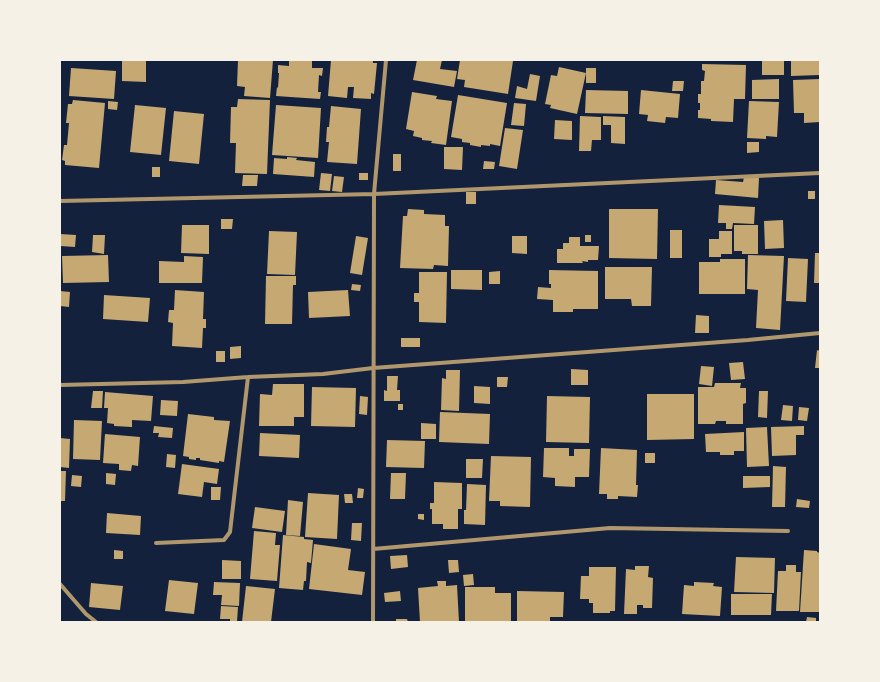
<!DOCTYPE html>
<style>
body{margin:0}
#map{position:relative;width:880px;height:682px;overflow:hidden;background:#14213d;font-family:Karla,sans-serif}
canvas{display:block}
.frame{position:absolute;inset:0;border:61px solid #f6f1e7;pointer-events:none}
</style>
<div id="map">
<canvas width="880" height="682"></canvas>
<div class="frame"></div>
</div>
<script>
const ctx = document.querySelector('canvas').getContext('2d');
ctx.lineJoin = 'round';
function paint(path, color) {
  ctx.fillStyle = color;
  ctx.fill(path, 'evenodd');
}
function trace(path, color, width, dash) {
  ctx.strokeStyle = color;
  ctx.lineWidth = width;
  ctx.lineCap = dash ? 'butt' : 'round';
  ctx.setLineDash(dash || []);
  ctx.stroke(path);
}
paint(new Path2D(`
 M122,60H146V82L122,81Z
 M238,60H273L270,98L244,96L245,87L237,86Z
 M289,60H312V68H323L322,76L319,75L318,92H321L320,99L276,96L277,87L278,88L279,73H278V65L289,66Z
 M331,60H373V63H377L374,94L371,93V99L353,98L354,87H348L347,98L328,96Z
 M417,60H442L440,69L457,71L454,87L413,80Z
 M460,60L513,61L508,94L464,87L465,80L457,79Z
 M762,60H784V75H762Z
 M791,60H820V75L791,76Z
 M702,64L746,65L745,99H734L733,122L711,121V119L698,118V110H700V103H698V94H701V81H704L705,71L702,70Z
 M559,67L586,73L577,114L550,108L551,105L545,104L551,75L557,76Z
 M71,68L116,71L114,99L69,96Z
 M586,68H596V83H586Z
 M530,74L540,76L536,101L515,98L517,86L527,89Z
 M779,79V99H752V80Z
 M820,79V122L804,123V113H794L793,80Z
 M673,81H684L683,91H672Z
 M586,90L628,91V114L585,113Z
 M641,90L680,94L678,118L666,117L665,123L647,121L648,115L639,114Z
 M412,92L437,96L436,99L452,101L446,145L431,143L432,141L422,140V138L413,136L414,131L406,129Z
 M458,95L507,103L500,146L490,144V146L481,145V147L470,145V143L462,142V139L451,137Z
 M238,99L270,100L267,174L235,173L236,143H230L231,107H237Z
 M73,100L105,103L99,168L65,165V161L62,160L64,145H67L69,123H66L68,104H72Z
 M108,101L118,102L117,110L108,109Z
 M749,101L779,102L777,137L766,136V139L747,138Z
 M514,103L526,104L524,126L511,125Z
 M135,105L166,108L161,155L130,152Z
 M276,105L321,108L318,158L272,155Z
 M331,106L361,109L357,164L327,162L329,142H326L327,127H329Z
 M174,111L204,114L199,164L169,161Z
 M580,116L601,117V140H592L591,151H579Z
 M603,116L625,117V144L611,143V125H603Z
 M555,120L572,121V140L554,139Z
 M505,128L523,130L517,169L499,166Z
 M747,142H759V152L747,153Z
 M444,147H463L462,170L444,169Z
 M393,154H401V171H393Z
 M287,157L297,158L296,160L315,162L314,177L273,174L274,158L287,159Z
 M484,161L495,162L494,169H483Z
 M152,167H160V177H152Z
 M321,173L332,174L330,191L319,190Z
 M359,173H368V180H359Z
 M243,175H258L257,186H242Z
 M334,176L344,177L342,192L332,191Z
 M744,177L759,178L758,198L715,194L716,180L743,182Z
 M808,191H815V199H808Z
 M466,192H476V204H466Z
 M719,205L755,207L754,224L733,223L732,229H726V223H718Z
 M408,209L424,210V214L445,215V226H449L448,266L434,265L433,269L400,268L403,216H407Z
 M609,209H658L657,259L609,258Z
 M221,219H233L232,229H221Z
 M783,220L784,248L765,249L764,221Z
 M182,225H209V254L181,253Z
 M734,225H758V254H742V251H734Z
 M670,230H682V258H670Z
 M269,231L297,232L295,275L267,274Z
 M719,231H732V254H721V257H709V239H719Z
 M60,234L76,235L75,247L60,246Z
 M93,235H105L104,254L92,252Z
 M585,235H591V242H585Z
 M356,236L368,238L362,275L350,273Z
 M512,236H527V254L512,253Z
 M569,237H580V246H599L598,260H588V262L582,261L583,263H557V249H563V243H569Z
 M815,253H820V283H814Z
 M108,255L109,282L63,283L62,256Z
 M748,255L784,256L780,330L756,328L758,290L747,289Z
 M184,256L203,257L202,283H159V261L184,262Z
 M788,258L808,259L806,302L786,301Z
 M720,259H745V294H699V262H720Z
 M605,267H652L651,306H632L631,299H605Z
 M451,270H482V290L451,289Z
 M549,270L598,271V309H573V312H553V300L537,299L538,287L551,288V284H549Z
 M500,271V284H489V272Z
 M419,272H447L446,323L419,322V302H414V293H419Z
 M266,276H296V285H293L292,324H265Z
 M352,284L361,285L360,291L351,290Z
 M175,290L204,292L203,319H206V328H203L202,348L172,346L173,323L168,322L169,310H174Z
 M348,290L350,316L309,318L308,292Z
 M60,291L70,292L69,307L60,306Z
 M104,295L150,298L148,322L103,319Z
 M696,315L709,316V333H695Z
 M401,338H420V347H401Z
 M241,346V358L230,359V347Z
 M817,350L820,351V368H815Z
 M216,351H225V362H216Z
 M743,362L745,379L731,380L729,363Z
 M701,366L714,367L712,386L699,384Z
 M571,369L588,370V385H571Z
 M446,370H460L459,411L441,410L442,378L446,379Z
 M387,376H398L397,390H400V401H384V390L387,391Z
 M497,377H508L507,387H497Z
 M715,383H741L740,388H746V403L743,404V424H726V421H716L715,424H698V387H714Z
 M273,384H304V417H294V426H259L260,394L272,395Z
 M474,386L490,387V404L474,403Z
 M312,387L356,388L355,427L311,426Z
 M93,391H103L102,408H91Z
 M759,391H768L767,418L758,417Z
 M105,392L153,396L151,421L132,420V427L114,426V424L107,423L108,408H104Z
 M647,394H694V439L647,440Z
 M360,396L368,397L367,415L359,414Z
 M547,396L590,397L589,443L546,442Z
 M161,400L178,401L177,416L160,415Z
 M398,404H403V410H398Z
 M783,405L793,406L792,421L781,420Z
 M799,407L809,408L807,421L798,420Z
 M440,412L490,414L489,444L439,442Z
 M188,414L214,417V420L230,421L224,462L219,461V463L200,460V458H196V460L189,459V457L183,456Z
 M74,420L102,421L100,460L73,459Z
 M421,423L436,424V439H421Z
 M154,426L173,428L172,438L158,437L159,433H153Z
 M804,426V435H796V455L772,456L771,427Z
 M767,427L769,466L747,467L746,428Z
 M744,432V451H734V455H720V452H706L705,434Z
 M260,433L300,435L299,458L259,456Z
 M105,434L140,437L138,466L132,465L131,471L119,470V464L103,463Z
 M60,438L70,439L69,468L60,467Z
 M387,440L425,441L424,468L386,467Z
 M544,448H569V456H574V449H590L589,477H575V487L555,486V478L543,477Z
 M601,448L637,450L636,485H638L637,497L618,496V499H607V494H599Z
 M645,453H655V463H645Z
 M167,454L176,455L175,468L166,467Z
 M491,456L531,457L530,507L500,506V501H489Z
 M466,459H483L482,478H466Z
 M182,464L219,469L217,484L204,482L202,497L178,494Z
 M773,466L786,467L785,507H772Z
 M60,471H66L65,501H60Z
 M106,473L116,474L115,485L106,484Z
 M391,473H406L405,499H390Z
 M72,475L82,476L81,487L71,486Z
 M743,476H770V487L743,488Z
 M434,482L462,483V509H458V529H443V524H432V509H430V503H434Z
 M467,484L486,485L485,525L464,524V510H466Z
 M211,487H221L220,500H211Z
 M358,488L364,489L363,498H357Z
 M308,493L339,495L337,539L305,537Z
 M344,494H352L353,503H345Z
 M797,499L810,501L809,508L796,507Z
 M288,500L303,502L300,536L286,535Z
 M255,507L285,511L282,532L252,528Z
 M107,513L141,516L140,535L106,533Z
 M418,514H424V520L418,519Z
 M352,523H362L361,541L351,540Z
 M254,531L276,533L275,545H280L277,581L250,579Z
 M283,535L304,537V539L313,540L311,563L307,562L306,581H304L303,590L279,588Z
 M314,544L351,549L348,570L365,572L362,595L309,589Z
 M114,550L123,551V559H114Z
 M804,550L817,551V552L820,553V612H800Z
 M407,555L408,567L391,569L390,556Z
 M736,557L775,558L774,593L734,592Z
 M222,560L241,561V579H222Z
 M448,560H458L459,572L449,573Z
 M786,565H796V572H801L799,611H776L778,571H786Z
 M635,566H649L648,577L653,578L652,608H643V605H637V614H624L626,569L635,570Z
 M589,567H616L615,611H610V613H593V603H589V599H580L581,576H589Z
 M473,574L474,585L464,586L463,575Z
 M169,580L198,583L194,614L165,611Z
 M437,581H446V586L457,585L459,622H420L418,588L438,586Z
 M214,582L240,583L239,606L221,605L222,595H213Z
 M694,582L714,583L713,586L722,587L720,616L682,614L684,585L694,586Z
 M91,583L123,586L120,610L89,607Z
 M246,586L275,589L271,622H242Z
 M465,587H495V593H511V622H465Z
 M400,591L401,601L385,602L384,593Z
 M517,591L564,592L563,617H550V622L517,621Z
 M731,594H772L771,615H731Z
 M221,606L238,607L237,622H230V619H220Z
 M807,617L816,618V622H806Z
 M396,619H407L408,622H396Z`), '#c6a872');
trace(new Path2D(`
 M60,201L374,194L820,173
 M60,385L183,382L248,377L323,374L373,368L748,340L820,333
 M156,543L224,540L230,532L248,377
 M373,549L610,528L788,531
 M60,584L86,614L96,622
 M373,622L374,194L386,60`), '#b1986c', 4);
</script>
